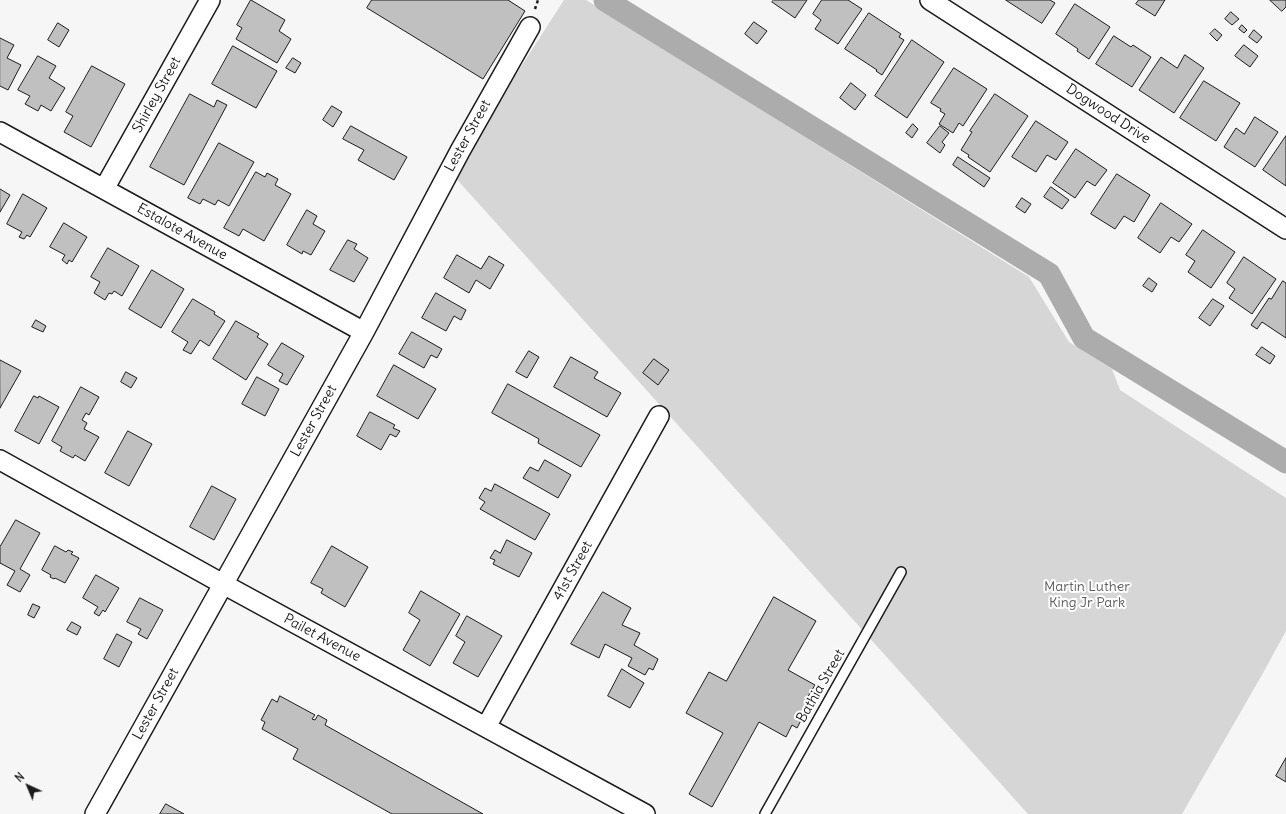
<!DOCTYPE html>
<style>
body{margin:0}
#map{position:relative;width:1286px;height:814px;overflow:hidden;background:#f6f6f6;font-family:Delius,sans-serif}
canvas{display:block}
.north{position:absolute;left:8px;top:766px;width:40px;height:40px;-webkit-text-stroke:3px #fff;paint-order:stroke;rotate:316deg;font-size:11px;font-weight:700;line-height:16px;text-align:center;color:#1c1c1c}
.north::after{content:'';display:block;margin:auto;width:14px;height:18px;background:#1c1c1c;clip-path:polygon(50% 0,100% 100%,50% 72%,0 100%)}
</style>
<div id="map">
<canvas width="1286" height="814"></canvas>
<div class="north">N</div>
</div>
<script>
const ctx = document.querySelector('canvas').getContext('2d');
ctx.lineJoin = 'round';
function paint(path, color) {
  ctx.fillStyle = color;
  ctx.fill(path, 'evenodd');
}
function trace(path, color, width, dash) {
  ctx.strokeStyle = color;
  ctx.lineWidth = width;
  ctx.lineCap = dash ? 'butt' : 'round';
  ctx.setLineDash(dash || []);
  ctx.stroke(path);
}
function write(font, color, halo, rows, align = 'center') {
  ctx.font = font + ' Delius,sans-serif';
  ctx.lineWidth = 4;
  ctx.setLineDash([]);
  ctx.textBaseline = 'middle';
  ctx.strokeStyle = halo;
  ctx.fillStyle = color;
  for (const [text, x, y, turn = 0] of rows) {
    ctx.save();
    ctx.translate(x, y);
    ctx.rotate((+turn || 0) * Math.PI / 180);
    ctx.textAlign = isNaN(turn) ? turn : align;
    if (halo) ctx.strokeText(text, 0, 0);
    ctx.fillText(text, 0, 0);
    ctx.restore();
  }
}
paint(new Path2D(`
 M564,0H586L1029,277L1069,342L1112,369L1120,390L1286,498V631L1263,673L1182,814H1028L452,174Z`), '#d6d6d6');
trace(new Path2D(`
 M605,0L1049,274L1084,338L1286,462`), '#acacac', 23);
const building = new Path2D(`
 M251,0L285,20L279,31L291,39L277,63L236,39L242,28L237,25Z
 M372,0H508L525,11L483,79L367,8Z
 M774,0H807L795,18L772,2Z
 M822,0H848L862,9L838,44L815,29L821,20L813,14Z
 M1006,0H1050L1055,3L1042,23Z
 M1139,0H1165L1155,16L1136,4Z
 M1270,0H1286V7L1282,11Z
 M1075,4L1110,27L1089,59L1077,51L1078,49L1056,34Z
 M1231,12L1239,19L1232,25L1225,19Z
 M869,13L901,34L899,37L904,40L882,75L876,71L877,70L845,49Z
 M754,22L767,31L757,44L745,34Z
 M58,23L69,30L59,47L48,40Z
 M1242,25L1247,30L1244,33L1239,29Z
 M1215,29L1222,35L1217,41L1210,34Z
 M1254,30L1262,37L1257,43L1249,37Z
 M1114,36L1131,47L1133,45L1151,57L1132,87L1096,64Z
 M0,38L14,45L7,58L21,65L8,90L0,86Z
 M912,40L944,62L907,118L875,96Z
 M1244,45L1258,56L1250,67L1235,56Z
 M233,46L277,71L256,108L212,84Z
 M1185,55L1204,68L1174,113L1139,90L1161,57L1177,68Z
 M38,56L56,66L49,78L65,88L51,111L41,105L38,111L25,104L30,96L18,90Z
 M293,58L301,63L295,73L286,68Z
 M92,66L125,84L91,147L64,132L73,116L66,112Z
 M954,68L987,89L963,126L959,123L953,133L939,124L945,114L940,111L941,109L931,103Z
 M1204,81L1240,103L1216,141L1180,118Z
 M851,83L866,95L855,110L840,98Z
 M190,94L214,107L217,100L227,105L184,185L150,167Z
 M995,94L1028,116L990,172L968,157L969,155L961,150L972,132L970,131Z
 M332,106L342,112L333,127L323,120Z
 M1255,117L1278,132L1255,167L1224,147L1236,128L1244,134Z
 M1036,121L1068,142L1056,160L1047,155L1036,172L1012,157Z
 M913,124L918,129L912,138L906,133Z
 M351,126L407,157L394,180L358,160L364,150L343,139Z
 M940,126L949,133L942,142L945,145L940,153L927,143Z
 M1286,136V186L1263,170Z
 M219,143L254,162L229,206L218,200L215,205L203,199L200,204L188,198Z
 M1076,149L1107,170L1095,186L1087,181L1075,198L1053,183Z
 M958,157L990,178L984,187L953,165Z
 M256,172L265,177L267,173L278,179L275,185L291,194L264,241L243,229L239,236L224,228Z
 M1117,174L1150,195L1134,222L1124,216L1115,229L1091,214Z
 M1051,187L1069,200L1062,209L1044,197Z
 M0,189L10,195L0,212Z
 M23,194L47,208L30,237L27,235L24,239L19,237L22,232L7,224Z
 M1022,198L1031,204L1025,213L1016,207Z
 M1161,203L1192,224L1179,242L1171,237L1160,253L1138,238Z
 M307,210L317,216L313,224L325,231L311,255L303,251L302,254L287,245Z
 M64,223L87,237L72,262L69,260L67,264L62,260L65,255L50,247Z
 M1203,230L1235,252L1211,288L1188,272L1195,261L1186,255Z
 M348,240L357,244L354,249L368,258L354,282L330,270Z
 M108,248L139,266L122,296L114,291L112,294L109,293L105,300L94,293L100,282L91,277Z
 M457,255L481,269L489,256L504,265L490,289L476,280L469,293L444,278Z
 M1244,257L1276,279L1252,314L1229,298L1235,289L1227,283Z
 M152,270L184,289L161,328L129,309Z
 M1149,278L1157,284L1152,292L1143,286Z
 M1283,281L1286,283V338L1262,322L1257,329L1251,325L1269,298L1271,299Z
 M436,293L466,310L461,320L454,316L446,331L422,318Z
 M193,299L215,312L214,314L225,321L209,346L200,340L191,354L183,350L188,342L172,332Z
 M1213,299L1224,306L1210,326L1199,318Z
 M36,320L46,326L43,332L32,327Z
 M236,321L259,334L257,337L268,344L246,380L213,359Z
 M412,332L442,349L437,358L431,355L424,368L399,354Z
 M282,343L304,356L287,385L279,381L283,374L268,365Z
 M1262,347L1275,356L1270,364L1256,355Z
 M529,351L539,357L527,378L516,372Z
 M571,357L598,372L594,378L621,393L607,417L554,387Z
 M654,359L669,370L658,385L643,373Z
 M0,360L21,371L0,408Z
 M394,365L436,389L418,419L377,396Z
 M126,372L137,378L131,388L121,382Z
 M257,377L279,389L265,416L242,404Z
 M508,384L600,435L581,467L538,443L539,439L492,413Z
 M81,387L99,397L89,415L86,413L82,420L87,423L84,429L99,437L85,461L75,455L73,458L60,451L62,447L52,441Z
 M34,396L38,398L39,396L59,407L39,444L15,431Z
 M370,412L395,425L393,428L400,431L396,437L390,434L381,450L357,436Z
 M128,431L152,444L129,486L105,473Z
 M545,460L571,475L558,498L523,478L530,467L538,471Z
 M495,484L550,514L535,540L480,509L485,502L479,498L485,488L491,491Z
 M212,486L236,499L214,540L190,527Z
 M16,520L40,533L20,569L30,575L20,592L7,585L15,571L0,563V547Z
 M507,540L532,553L519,577L493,564L495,560L490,558L495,550L500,553Z
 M55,546L66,552L68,550L73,552L71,554L79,558L65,583L55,578L54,579L50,577L51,575L42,570Z
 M332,546L368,567L345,607L321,593L323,589L311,583Z
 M96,575L119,588L105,612L103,610L99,616L94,613L98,607L83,598Z
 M421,591L460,614L430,666L403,650L420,620L409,613Z
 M603,592L631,608L622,625L640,633L634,645L658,659L653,670L649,668L645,675L628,666L632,658L605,644L599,658L571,644Z
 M774,597L816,621L788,670L815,685L806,700L810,703L797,728L792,725L786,737L759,722L712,807L689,794L723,733L686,713L709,672L726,681Z
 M140,598L163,610L147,639L138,634L141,629L127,622Z
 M33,604L40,607L34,618L28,615Z
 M467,616L502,636L478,677L453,663L465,642L456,636Z
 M72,622L81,627L77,635L67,630Z
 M117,634L132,642L119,667L104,659Z
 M622,669L644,683L630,708L608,696Z
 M280,696L315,715L312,719L315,720L318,715L327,720L325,725L483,814H392L293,759L298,749L262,729L265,722L261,720L272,699L277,702Z
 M1286,758V782L1276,776Z
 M166,804L184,814H160Z`);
paint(building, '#c0c0c0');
trace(building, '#1c1c1c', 1);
const lane = new Path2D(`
 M765,814L901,572`);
const street = new Path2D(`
 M930,0L1286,229
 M0,132L364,332
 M104,189L210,0
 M0,460L223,584L645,814
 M486,727L659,416
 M95,814L364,332L460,151L530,27`);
trace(lane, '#1c1c1c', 12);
trace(street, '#1c1c1c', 22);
trace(new Path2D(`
 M535,9L538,0`), '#1c1c1c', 2.5, [3, 3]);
trace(lane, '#fff', 9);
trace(street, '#fff', 19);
write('14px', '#1c1c1c', '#fff', [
 ["Shirley Street",157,95,-61],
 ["Dogwood Drive",1108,114,33],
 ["Lester Street",468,136,-61],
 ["Estalote Avenue",182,232,29],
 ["Lester Street",314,421,-61],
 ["41st Street",573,571,-61],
 ["Pailet Avenue",322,638,28],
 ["Bathia Street",821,686,-60],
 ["Lester Street",156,704,-61]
]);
write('14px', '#5d5d5d', '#fff', [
 ["Martin Luther",1087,587],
 ["King Jr Park",1087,603]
]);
</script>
